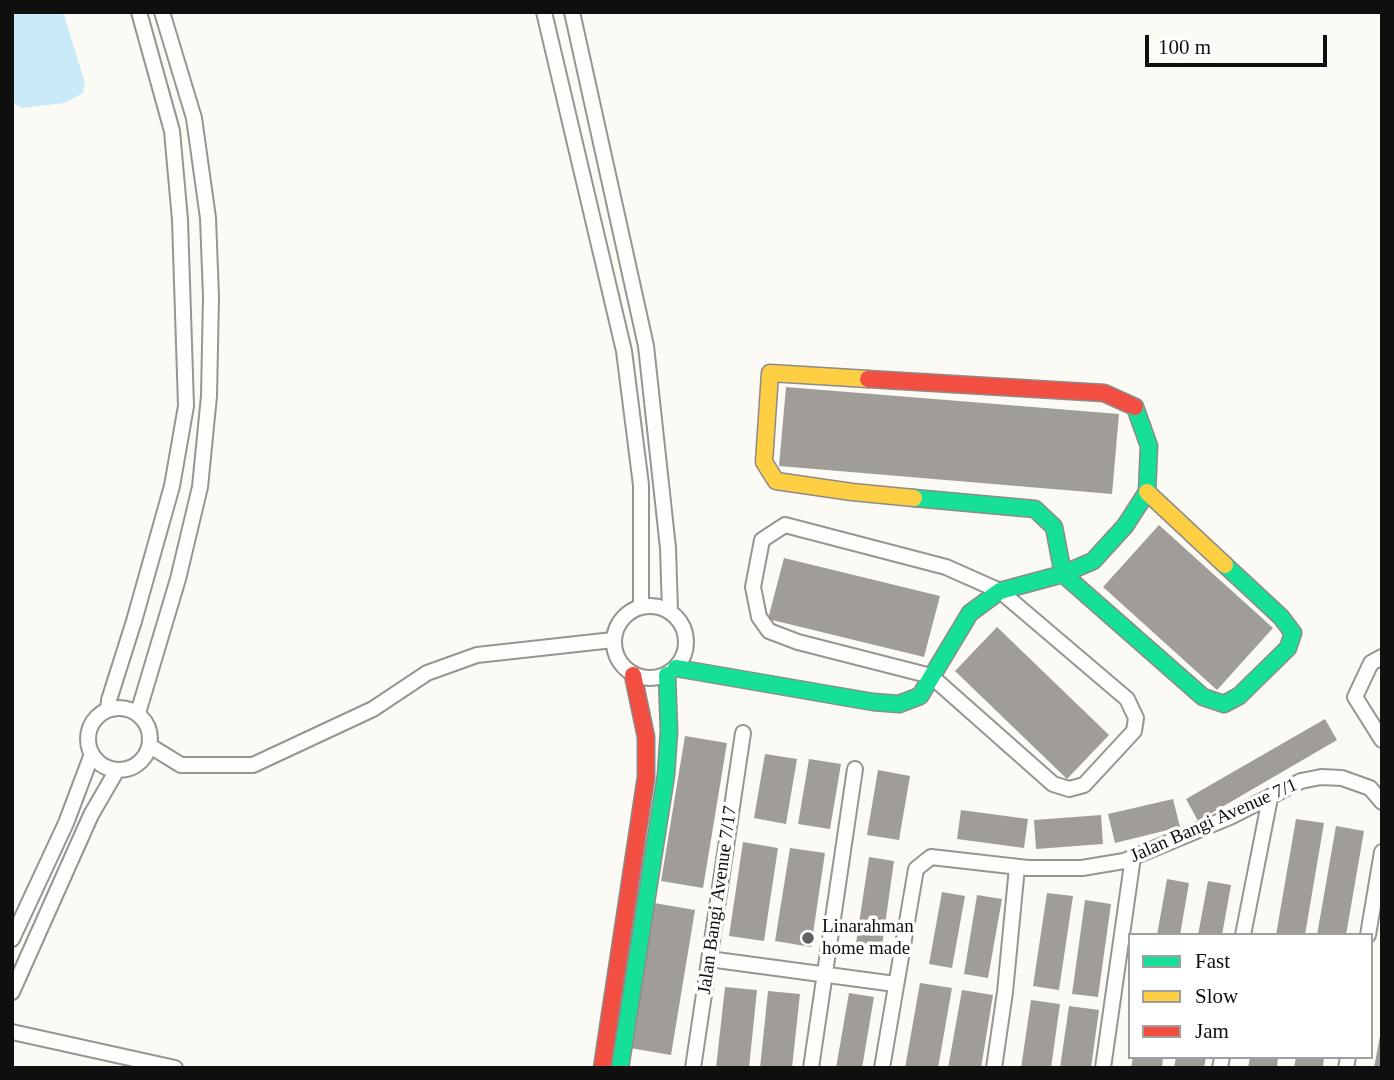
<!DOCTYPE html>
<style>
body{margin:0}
#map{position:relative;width:1394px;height:1080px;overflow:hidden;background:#fcfaf4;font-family:Georgia,serif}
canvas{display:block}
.frame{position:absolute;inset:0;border:14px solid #0f0f0f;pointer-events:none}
.legend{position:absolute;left:1128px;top:933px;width:245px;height:126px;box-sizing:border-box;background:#fff;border:2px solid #9f9f9f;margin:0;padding:9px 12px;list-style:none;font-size:21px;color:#0f0f0f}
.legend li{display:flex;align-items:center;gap:14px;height:35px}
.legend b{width:35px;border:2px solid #9f9f9f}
.scale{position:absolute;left:1145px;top:35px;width:182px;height:32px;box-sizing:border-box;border:4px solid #0f0f0f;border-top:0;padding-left:9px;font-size:21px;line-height:24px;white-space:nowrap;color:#0f0f0f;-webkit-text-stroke:5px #fff;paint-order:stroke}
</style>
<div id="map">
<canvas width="1394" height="1080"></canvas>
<div class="frame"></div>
<ul class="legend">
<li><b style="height:9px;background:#16e098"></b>Fast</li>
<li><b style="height:9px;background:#ffcf43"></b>Slow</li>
<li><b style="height:9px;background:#f24e42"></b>Jam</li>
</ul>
<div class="scale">100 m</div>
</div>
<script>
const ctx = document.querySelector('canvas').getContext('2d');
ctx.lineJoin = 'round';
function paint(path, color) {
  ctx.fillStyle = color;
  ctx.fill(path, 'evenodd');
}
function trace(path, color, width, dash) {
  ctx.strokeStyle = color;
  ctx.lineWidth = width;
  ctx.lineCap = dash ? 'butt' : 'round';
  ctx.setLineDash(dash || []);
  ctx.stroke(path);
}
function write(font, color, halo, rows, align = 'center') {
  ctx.font = font + ' Georgia,serif';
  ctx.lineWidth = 7;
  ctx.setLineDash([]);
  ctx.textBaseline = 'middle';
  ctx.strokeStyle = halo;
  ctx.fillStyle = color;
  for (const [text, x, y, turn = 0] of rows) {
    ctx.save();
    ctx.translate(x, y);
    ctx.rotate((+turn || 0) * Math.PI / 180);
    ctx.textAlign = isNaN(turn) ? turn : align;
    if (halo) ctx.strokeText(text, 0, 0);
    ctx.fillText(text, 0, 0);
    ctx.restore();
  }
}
paint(new Path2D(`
 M12,12H63L85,83L83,93L64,103L22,108L12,102Z`), '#caeaf7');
paint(new Path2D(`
 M786,387L1119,414L1112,494L779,466Z
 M1159,525L1273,628L1217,690L1103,587Z
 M784,558L940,596L924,657L768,619Z
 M997,627L1109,735L1067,779L955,671Z
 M1325,719L1337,740L1198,821L1186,799Z
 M685,736L727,743L703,888L661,881Z
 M765,754L797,759L786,824L754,818Z
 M809,759L841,764L830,829L798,824Z
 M878,770L910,776L899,840L867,835Z
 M1173,799L1180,827L1115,843L1108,814Z
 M961,810L1028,819L1024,848L957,839Z
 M1101,815L1103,844L1036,849L1034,820Z
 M1296,819L1324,823L1305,935H1276Z
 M1336,826L1364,831L1346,935H1317Z
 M743,842L778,848L764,941L729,936Z
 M790,848L825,853L811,947L775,941Z
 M869,857L894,861L881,953L855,950Z
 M1167,879L1189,883L1180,935H1157Z
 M1208,881L1231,885L1222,935H1198Z
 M942,892L965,896L952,968L929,964Z
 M1047,893L1073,896L1059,990L1033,986Z
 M977,895L1002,899L988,978L964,974Z
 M1085,900L1111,904L1098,997L1072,994Z
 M654,903L695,910L671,1055L630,1048Z
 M920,983L952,988L938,1068H905Z
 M725,987L757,990L749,1068H716Z
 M962,990L993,995L981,1068H948Z
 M768,991L800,994L792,1068H760Z
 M849,993L874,997L862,1068H836Z
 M1031,1000L1060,1004L1051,1068H1021Z
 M1069,1006L1099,1010L1091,1068H1060Z
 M1380,1036L1382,1068H1374Z
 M1133,1057H1163L1162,1068H1131Z
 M1176,1057H1206L1204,1068H1174Z
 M1250,1057H1278L1277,1068H1248Z
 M1296,1057H1324L1323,1068H1294Z`), '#a09d99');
const street = new Path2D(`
 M544,12L624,351L641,485V607
 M572,12L646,346L668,548L670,611
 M785,525L946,567L1000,591L1127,699L1136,718L1134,731L1084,785L1069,789L1053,784L931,676L798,642L769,631L759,617L753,587L762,540Z
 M614 642a36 36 0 1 1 72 0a36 36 0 1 1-72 0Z
 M1382,657L1371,663L1355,697L1382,740
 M88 739a31 31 0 1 1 62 0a31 31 0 1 1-62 0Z
 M108,710L109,700L134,621L172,486L186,406L180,220L172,131L139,12
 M138,713L178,579L200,487L209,396L211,297L208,218L194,118L162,12
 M150,746L181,765H253L373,709L427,673L477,655L613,640
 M1243,935L1270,798
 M1368,935L1382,852
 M12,939L66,823L92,754
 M709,959L895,984
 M12,992L91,815L117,770
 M12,1032L175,1068
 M693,1068L743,733
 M811,1068L855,769
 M882,1068L916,869L931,857L1028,868H1082L1124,861L1230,817L1301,781L1321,777L1342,778L1370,788L1382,802
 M994,1068L1005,992L1017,867
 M1103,1068L1133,857
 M1220,1068L1222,1057
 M1346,1068L1348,1057`);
const fast = new Path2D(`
 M914,498L1035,509L1054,527L1063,574L1203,697L1224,704L1239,696L1288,648L1293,633L1281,617L1225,565
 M676,668L873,702L899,704L920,696L970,613L1000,591L1063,574L1093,561L1125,526L1147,492L1149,446L1135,407
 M620,1068L666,775L669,731L667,675`);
const slow = new Path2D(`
 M868,379L770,373L764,462L776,481L852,492L914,498
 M1147,492L1225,565`);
const jam = new Path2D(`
 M868,379L1104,393L1135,407
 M602,1068L646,777V737L633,675`);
trace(street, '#969592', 18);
trace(fast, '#8c8b89', 19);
trace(slow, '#8c8b89', 19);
trace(jam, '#8c8b89', 19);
trace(street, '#fffefd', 14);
trace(fast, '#16e098', 16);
trace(slow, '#ffcf43', 16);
trace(jam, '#f24e42', 16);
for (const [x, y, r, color] of [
 [808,938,7,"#62615f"]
]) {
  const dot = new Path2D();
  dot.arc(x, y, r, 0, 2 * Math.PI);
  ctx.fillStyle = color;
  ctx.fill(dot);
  trace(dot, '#fff', 2.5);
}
write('19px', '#0f0f0f', '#fff', [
 ["Jalan Bangi Avenue 7/1",1214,821,-24],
 ["Jalan Bangi Avenue 7/17",718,900,-82]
]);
write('19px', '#0f0f0f', '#fff', [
 ["Linarahman",822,927],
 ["home made",822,949]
], 'left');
</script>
